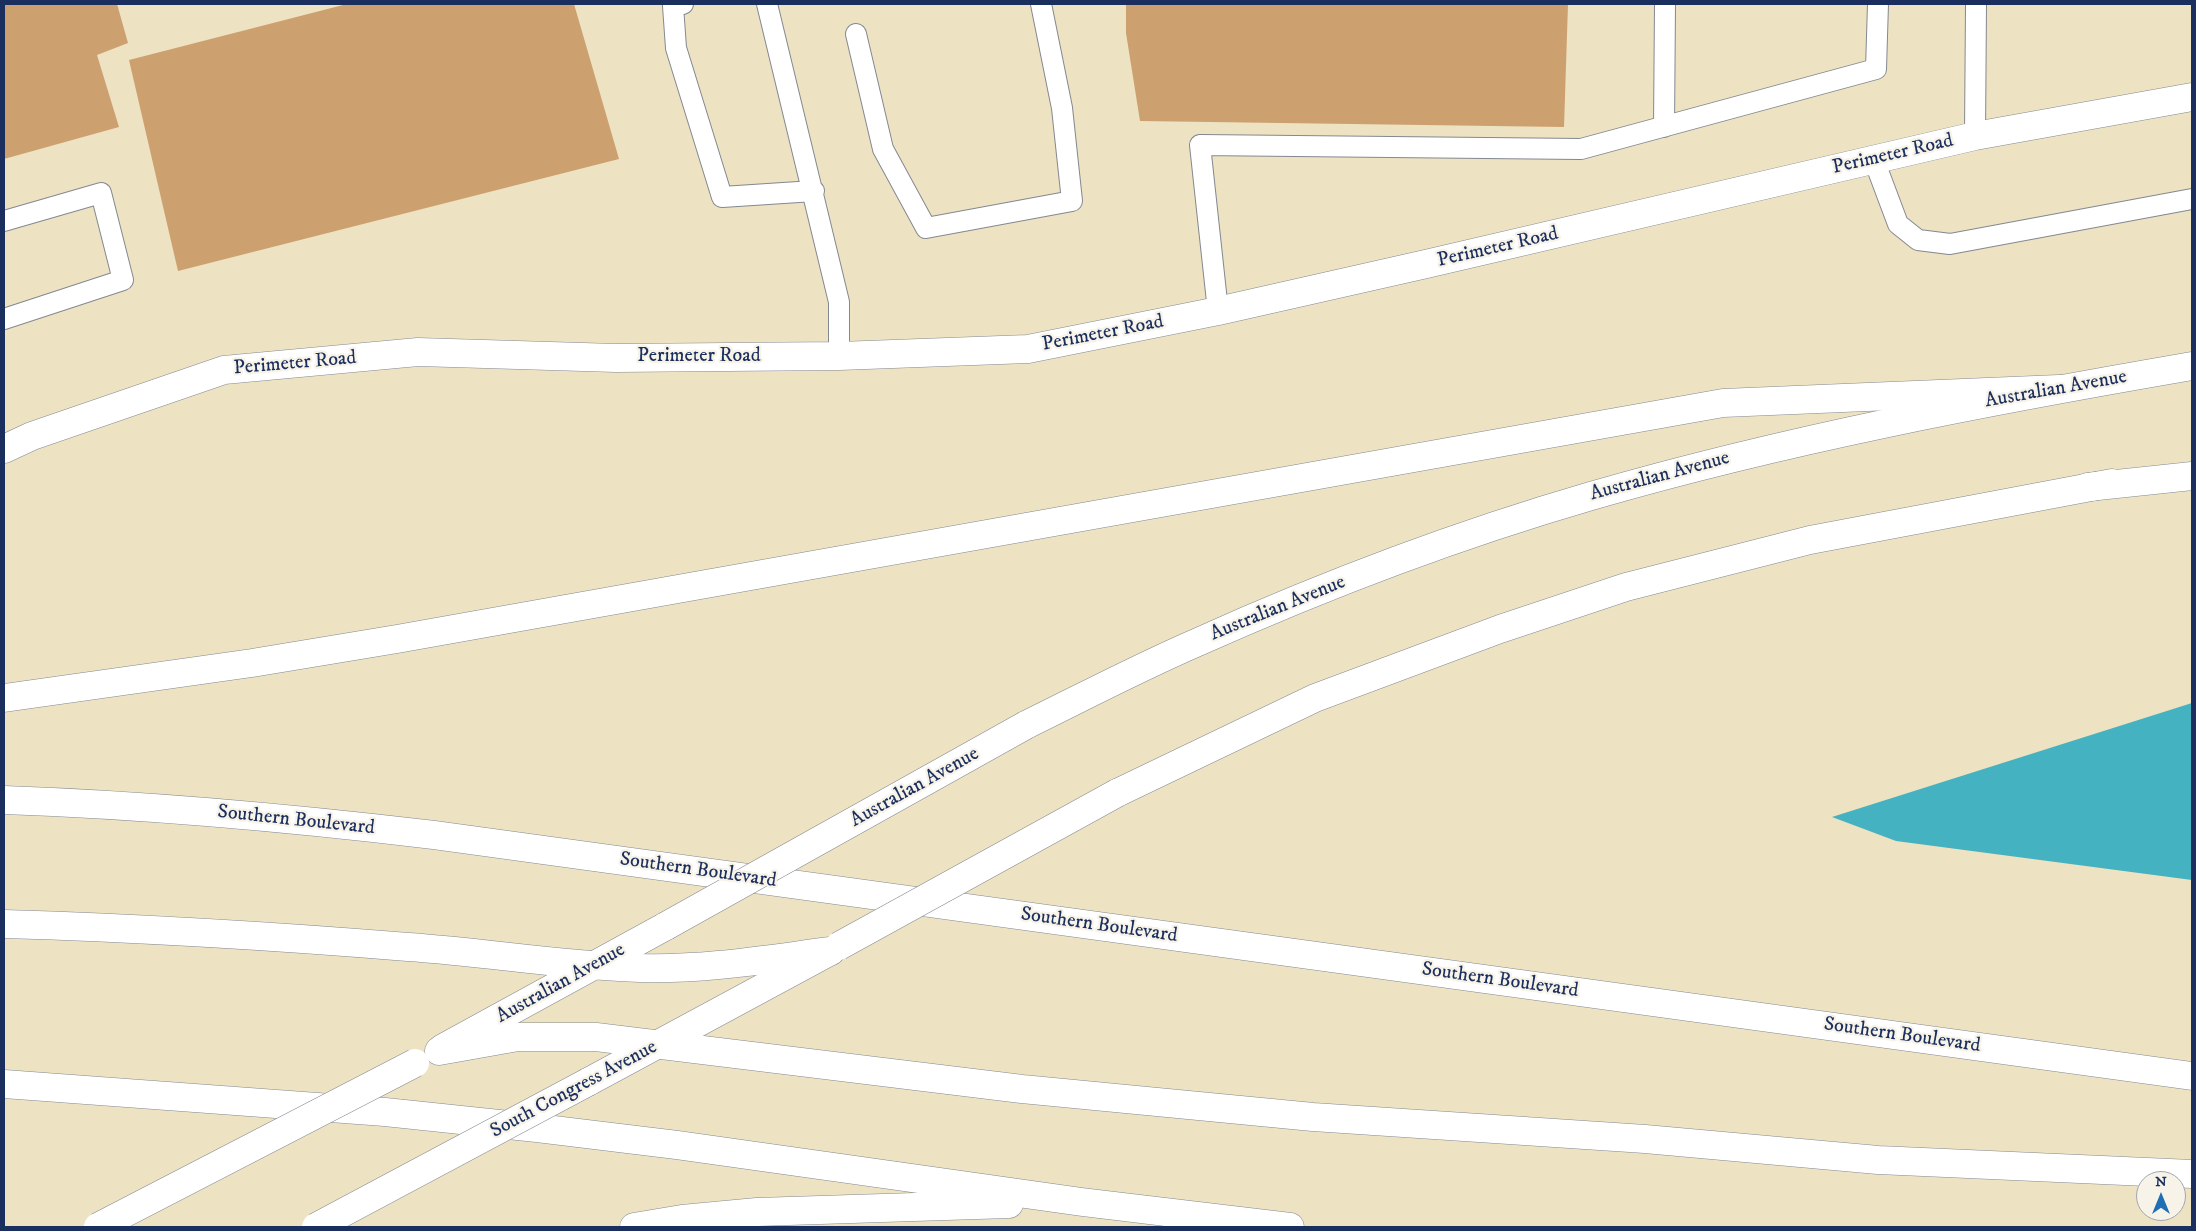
<!DOCTYPE html>
<style>
body{margin:0}
#map{position:relative;width:2196px;height:1231px;overflow:hidden;background:#ede2c2;font-family:"IM FELL DW Pica",serif}
canvas{display:block}
.frame{position:absolute;inset:0;border:5px solid #1b2f5e;pointer-events:none}
.north{position:absolute;left:2136px;top:1171px;width:50px;height:50px;box-sizing:border-box;background:#f7f3e8;border:1px solid #9fa5b1;border-radius:50%;rotate:0deg;font-size:14px;font-weight:700;line-height:20px;text-align:center;color:#1b2f5e}
.north::after{content:'';display:block;margin:auto;width:18px;height:22px;background:#1f6fb2;clip-path:polygon(50% 0,100% 100%,50% 72%,0 100%)}
</style>
<div id="map">
<canvas width="2196" height="1231"></canvas>
<div class="frame"></div>
<div class="north">N</div>
</div>
<script>
const ctx = document.querySelector('canvas').getContext('2d');
ctx.lineJoin = 'round';
function paint(path, color) {
  ctx.fillStyle = color;
  ctx.fill(path, 'evenodd');
}
function trace(path, color, width, dash) {
  ctx.strokeStyle = color;
  ctx.lineWidth = width;
  ctx.lineCap = dash ? 'butt' : 'round';
  ctx.setLineDash(dash || []);
  ctx.stroke(path);
}
function write(font, color, halo, rows, align = 'center') {
  ctx.font = font + ' "IM FELL DW Pica",serif';
  ctx.lineWidth = 4.5;
  ctx.setLineDash([]);
  ctx.textBaseline = 'middle';
  ctx.strokeStyle = halo;
  ctx.fillStyle = color;
  for (const [text, x, y, turn = 0] of rows) {
    ctx.save();
    ctx.translate(x, y);
    ctx.rotate((+turn || 0) * Math.PI / 180);
    ctx.textAlign = isNaN(turn) ? turn : align;
    if (halo) ctx.strokeText(text, 0, 0);
    ctx.fillText(text, 0, 0);
    ctx.restore();
  }
}
paint(new Path2D(`
 M2192,703V880L1896,841L1832,817Z`), '#44b2c0');
paint(new Path2D(`
 M4,4H117L128,43L97,55L119,127L4,159Z
 M347,4H574L619,159L178,271L129,60Z
 M1126,4H1568L1564,127L1140,121L1126,33Z`), '#cca06f');
const service = new Path2D(`
 M683,4L673,6L676,48L722,197L814,191
 M767,4L839,302V356
 M856,34L883,149L926,228L1072,201L1062,108L1041,4
 M1664,127L1665,4
 M1975,136L1976,4
 M1874,160L1898,224L1918,240L1950,244L2192,199
 M4,221L101,193L123,280L4,319
 M1218,311L1200,145L1581,149L1876,69L1878,4`);
const minor = new Path2D(`
 M4,449L32,436L224,370L418,352L616,358L839,356L1028,349L1218,311L1426,264L1975,136L2192,97`);
const secondary = new Path2D(`
 M1026,725C1083,697 1140,667 1198,642C1325,585 1457,535 1591,496C1788,439 1989,401 2192,366
 M1117,793L1315,698L1500,629L1626,587L1810,540L2112,483
 M443,1048L666,926
 M588,1082L829,952`);
const trunk = new Path2D(`
 M2088,487L2192,476
 M4,698L252,663L397,639L1723,403L2059,389
 M4,800C148,805 291,818 434,835L2192,1076
 M4,924C139,928 273,936 408,947C485,952 563,966 640,968C704,970 768,959 831,951
 M439,1051L518,1037H596L1022,1089L1313,1117L1645,1139L1878,1160L2192,1174
 M4,1084L385,1112L537,1128L677,1145L1082,1202L1290,1227
 M634,1227L682,1219L757,1212L1009,1204`);
trace(service, '#848890', 22);
trace(minor, '#848890', 29);
trace(secondary, '#848890', 29);
trace(trunk, '#848890', 29);
trace(service, '#fff', 20);
trace(minor, '#fff', 28);
trace(secondary, '#fff', 28);
trace(trunk, '#fff', 28);
const secondaryBridge = new Path2D(`
 M666,926L1026,725
 M839,946L1117,793
 M98,1227L415,1063
 M316,1227L588,1082`);
trace(secondaryBridge, '#848890', 29, []);
trace(secondaryBridge, '#fff', 28);
write('20px', '#1b2f5e', '#f7f3e8', [
 ["Perimeter Road",1893,155,-13],
 ["Perimeter Road",1498,248,-13],
 ["Perimeter Road",1103,334,-11],
 ["Perimeter Road",699,357],
 ["Perimeter Road",295,364,-5],
 ["Australian Avenue",2056,390,-10],
 ["Australian Avenue",1660,477,-15],
 ["Australian Avenue",1278,609,-22],
 ["Australian Avenue",915,788,-29],
 ["Southern Boulevard",296,821,6],
 ["Southern Boulevard",698,871,8],
 ["Southern Boulevard",1099,926,8],
 ["Southern Boulevard",1500,981,8],
 ["Australian Avenue",561,984,-29],
 ["Southern Boulevard",1902,1036,8],
 ["South Congress Avenue",574,1090,-28]
]);
</script>
